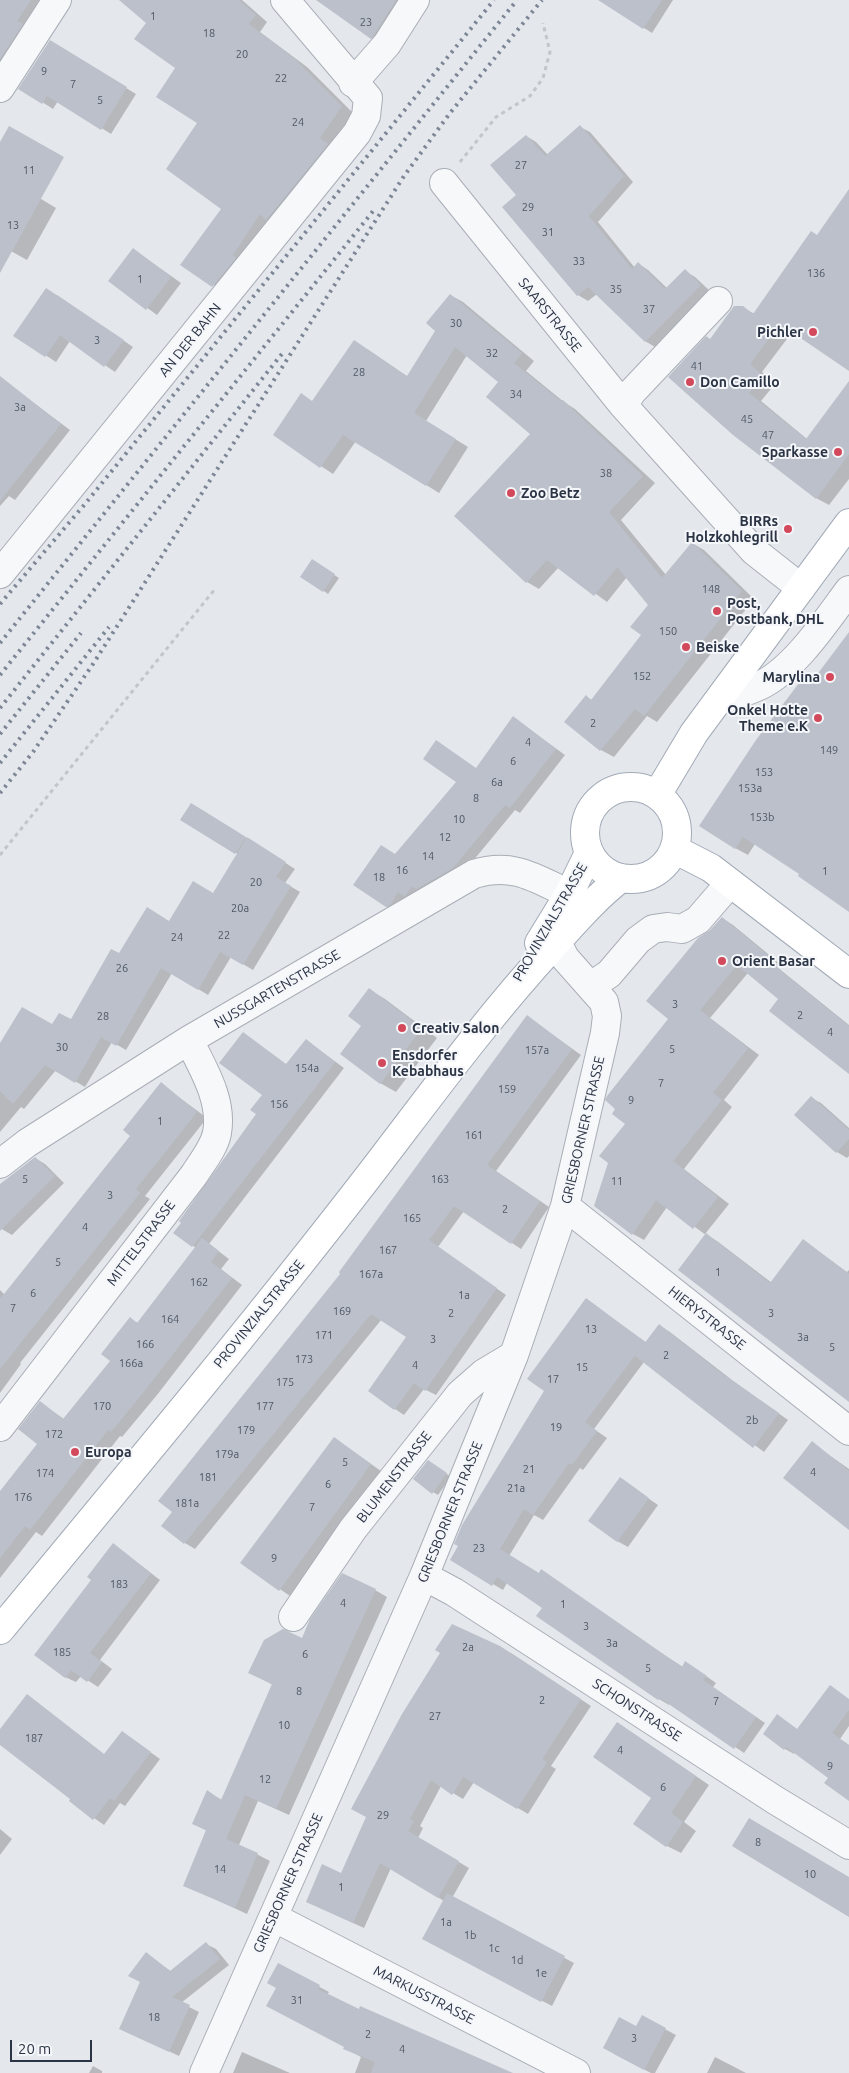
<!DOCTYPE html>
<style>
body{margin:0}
#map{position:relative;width:849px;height:2073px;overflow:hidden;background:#e4e7ec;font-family:Ubuntu,sans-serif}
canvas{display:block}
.scale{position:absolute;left:10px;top:2040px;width:82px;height:22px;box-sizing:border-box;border:2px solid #2b3445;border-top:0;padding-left:6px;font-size:15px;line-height:18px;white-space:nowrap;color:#2b3445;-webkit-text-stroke:4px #f4f6f9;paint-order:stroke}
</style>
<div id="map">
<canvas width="849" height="2073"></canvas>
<div class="scale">20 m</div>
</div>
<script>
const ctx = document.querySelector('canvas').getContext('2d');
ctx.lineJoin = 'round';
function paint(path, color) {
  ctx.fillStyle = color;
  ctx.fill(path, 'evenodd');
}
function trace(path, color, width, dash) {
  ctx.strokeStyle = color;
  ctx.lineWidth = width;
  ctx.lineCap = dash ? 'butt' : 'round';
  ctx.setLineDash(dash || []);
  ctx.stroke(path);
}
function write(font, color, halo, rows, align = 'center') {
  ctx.font = font + ' Ubuntu,sans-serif';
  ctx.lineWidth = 4;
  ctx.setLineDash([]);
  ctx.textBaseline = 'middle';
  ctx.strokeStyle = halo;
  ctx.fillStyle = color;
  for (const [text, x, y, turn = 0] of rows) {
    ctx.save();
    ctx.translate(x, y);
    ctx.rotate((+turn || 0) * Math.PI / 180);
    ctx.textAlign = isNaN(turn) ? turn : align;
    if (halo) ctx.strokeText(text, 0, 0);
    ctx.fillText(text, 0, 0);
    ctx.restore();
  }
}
paint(new Path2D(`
 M0,0H44L0,76Z
 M163,0H242L267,22L260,32L307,67L353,113L225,292L182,265L223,208L182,59Z
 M322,0H417L387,47L371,38Z
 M627,0H673L652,33L619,12Z
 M60,48L136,94L111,134L58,101L53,109L20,88Z
 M580,127L590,132L633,182L598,222L635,268L639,264L648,270L668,289L685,271L695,277L710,291L655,347L645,341L597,294L588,301L578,295L504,207L517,195L526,136L536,142L548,155Z
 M0,174L56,208L27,260L0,245Z
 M849,196V370L793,331L762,372L775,384L761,401L807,439L849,383V479L829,505L816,498L711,340L743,308L755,314Z
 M133,249L181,283L157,315L110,281Z
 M57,295L133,347L115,372L70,341L56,362L15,335Z
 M450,295L463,302L534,361L526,371L564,402L575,409L655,483L621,520L666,575L692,543L704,550L754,599L657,722L647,716L614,757L601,750L566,722L586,697L592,700L643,635L649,605L627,577L607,602L559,567L539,589L527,582L532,434L500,382L467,355L426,421L468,447L439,493L356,441L333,474L274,435L313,402L367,349L408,377L437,331Z
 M7,383L70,430L15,500L9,496L0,506V392Z
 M317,564L339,578L328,594L324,591Z
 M849,634V910L801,874L755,844L748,855L735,848L811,685Z
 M514,718L565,755L520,813L515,810L463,873L396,912L386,906L395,855L476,769Z
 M202,810L295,869L285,883L300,892L253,970L231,957L208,995L172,973L126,1050L112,1042L85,1087L56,1070L24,1109L21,1107L0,1132V1044L71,1021L119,955L214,895L238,854L182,820Z
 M722,918L733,925L779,963L777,967L849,1025V1073L780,999L748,973L710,1018L759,1055L724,1100L732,1107L684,1169L729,1204L705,1234L717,1241L772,1283L804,1241L847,1272L849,1270V1400L706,1235L667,1207L644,1240L633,1234L627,1123L669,1019L710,931Z
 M370,990L385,999L437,1038L396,1092L380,1083L363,1026Z
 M528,1017L581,1055L496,1171L549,1207L521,1249L464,1211L438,1247L506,1295L436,1395L424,1389L404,1415L395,1409L408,1336L382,1319L195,1549L185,1543L163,1526L342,1273Z
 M243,1034L287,1065L306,1040L344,1068L209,1244L229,1259L221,1269L242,1285L157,1395L122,1437L120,1436L42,1536L36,1532L0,1578V1493L38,1444L40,1403L64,1419L111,1361L130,1319L138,1323L196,1248L175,1232L257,1114L263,1095Z
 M161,1084L207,1118L145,1196L150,1199L20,1363L21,1364L0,1393V1290L5,1295L131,1136Z
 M811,1098L821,1103L849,1128V1156L847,1158L837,1152L795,1115Z
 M35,1158L45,1164L64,1183L12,1235L0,1228V1186Z
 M587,1300L647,1343L660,1326L670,1332L732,1380L788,1420L764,1452L644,1362L594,1429L607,1438L583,1470L580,1468L543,1520L534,1515L509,1556L683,1667L696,1669L716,1683L713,1687L765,1723L744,1753L670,1703L669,1705L659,1699L538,1616L543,1608L507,1583L503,1590L451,1559L545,1390Z
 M334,1438L381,1471L290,1596L242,1563Z
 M812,1443L849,1469V1530Z
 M433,1464L451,1477L438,1495L433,1492Z
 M620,1479L658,1505L628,1547L617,1541Z
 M114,1545L160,1580L100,1660L112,1669L98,1687L81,1676L76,1682L65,1677L92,1579Z
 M375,1590L387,1597L289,1815L258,1801L239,1845L270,1861L247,1914L184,1885L207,1831L194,1824L208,1792L222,1800L273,1685L250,1673Z
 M511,1653L591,1706L551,1766L556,1769L528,1814L474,1782L463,1799L441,1786L420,1826L423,1828L418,1838L469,1868L452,1898L574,1963L552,2006L434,1944L444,1901L391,1868L364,1928L318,1907Z
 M27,1696L105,1755L122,1732L160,1759L125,1806L120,1803L104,1825L70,1801L72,1799L0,1744V1731Z
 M849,1699V1726L840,1739L849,1745V1799L830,1777L795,1752L794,1754L785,1749L764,1734L786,1721L798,1730Z
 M631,1732L709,1785L684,1822L696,1831L681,1853L667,1846Z
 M0,1829L12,1839L0,1855Z
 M206,1944L216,1949L229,1965L181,2003L199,2012L179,2056L120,2028L142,1982L146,1954L172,1972Z
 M278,1965L329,1992L327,1995L360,2011L511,2073H355L361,2057L344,2048L345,2047L277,1987Z
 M642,2017L676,2035L655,2073H651L614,2054L637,2027Z
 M242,2052L290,2073H233Z
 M715,2057L746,2073H707Z
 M93,2066L102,2071V2073H89Z`), '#0003');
paint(new Path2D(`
 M0,0H31L17,21L23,24L0,59Z
 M119,0H239L256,15L249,24L295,59L342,106L320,138L328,144L266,220L260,214L233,255L236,258L212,287L180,265L221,209L166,169L197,123L156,97L175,68L134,39L146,23Z
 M316,0H396L371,39Z
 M598,0H662L643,29Z
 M50,40L127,87L101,130L47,96L42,104L18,89Z
 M580,125L624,176L589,216L632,269L638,262L665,289L685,269L701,285L645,342L588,287L577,296L502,207L516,195L490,165L526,135L545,156Z
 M9,126L64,157L0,273V142Z
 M849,189V371L780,324L750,364L763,376L749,393L806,439L849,381V454L816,499L733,435L668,377L706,336L710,339L734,306H743L753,314L811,231L817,235Z
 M133,248L171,277L146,310L108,281Z
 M46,288L124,340L104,367L60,335L45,357L13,336Z
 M450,294L522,353L514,363L561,401L563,400L643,476L609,512L662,578L692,542L742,591L644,716L635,709L600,751L564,722L586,695L591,700L641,635L630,627L648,605L617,567L594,596L547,560L526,583L454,516L530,434L486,397L498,382L455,347L414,413L456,439L426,486L343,435L320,468L273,435L301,393L312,401L354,340L407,376L435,331L426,323Z
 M0,376L61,424L0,501Z
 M312,559L335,574L323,592L300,577Z
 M849,632V912L798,876L799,874L743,837L735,849L699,826L756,740L802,679L810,684Z
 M513,716L556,749L510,808L505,805L453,868L416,889L412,886L405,896L398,892L390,905L386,907L353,885L381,845L395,854L456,782L423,759L436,740L476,768Z
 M191,803L246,837L235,854L180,820Z
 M247,837L286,862L276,877L291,886L243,965L220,952L198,990L161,968L116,1046L101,1037L75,1083L45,1065L13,1104L0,1091V1043L22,1007L52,1024L59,1013L71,1019L111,949L119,953L147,907L169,921L193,881L213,893Z
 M722,917L769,956L766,959L849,1026V1074L769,1011L778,999L737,965L700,1010L748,1048L713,1093L722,1100L673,1161L718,1197L693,1229L656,1200L632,1235L594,1206L608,1163L599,1156L625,1124L612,1114L615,1109L605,1100L607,1096L668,1019L646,1001L698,938L710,930Z
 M369,988L422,1028L380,1084L340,1054L361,1026L348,1016Z
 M527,1015L572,1049L487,1165L540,1201L511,1244L454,1206L429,1240L497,1288L425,1391L414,1383L394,1410L368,1391L406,1337L371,1314L184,1544L161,1526L172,1512L158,1501L340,1274L339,1272Z
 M243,1032L286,1064L306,1039L335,1062L192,1247L173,1233L181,1223L179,1221L256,1114L250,1110L262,1095L219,1063Z
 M161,1082L197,1112L136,1189L140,1193L0,1369V1299L130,1136L123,1130Z
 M811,1096L849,1130V1139L836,1153L794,1115Z
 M35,1157L55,1176L0,1231V1184Z
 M706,1233L770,1283L803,1239L849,1274V1402L678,1270Z
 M202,1238L219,1251L211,1262L232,1278L146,1389L111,1432L108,1430L30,1530L25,1526L0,1558V1491L37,1444L18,1429L40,1401L63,1419L110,1361L101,1354L130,1317L137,1323Z
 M586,1298L645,1342L585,1422L597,1431L572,1465L569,1463L533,1515L524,1509L500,1549L539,1573L541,1569L682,1667L685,1661L707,1676L703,1680L756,1717L734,1749L660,1698L658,1700L536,1616L542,1608L497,1577L492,1586L450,1560L458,1546L454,1544L462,1525L544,1391L527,1379Z
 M659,1324L721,1373L779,1413L753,1448L635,1356Z
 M334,1437L371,1464L279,1591L240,1563Z
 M812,1441L849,1471V1530L783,1478Z
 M428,1460L447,1473L432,1494L413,1479Z
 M620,1477L649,1498L617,1542L588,1521Z
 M113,1543L151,1573L90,1653L102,1662L87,1682L71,1670L65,1678L34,1655L91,1580L87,1577Z
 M342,1573L376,1589L276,1809L245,1795L226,1839L258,1853L235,1908L183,1886L206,1830L192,1824L207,1790L221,1800L272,1684L248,1673L264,1640L283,1629L302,1638L310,1619Z
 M452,1624L500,1646L581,1699L542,1759L547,1762L517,1809L463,1777L452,1795L431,1780L410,1819L414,1821L408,1831L459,1861L438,1898L380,1863L353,1923L306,1902L322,1864L341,1873L366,1817L351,1809L402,1714L440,1653L435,1650Z
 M830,1685L849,1699V1710L832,1733L849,1745V1801L824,1783L828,1778L786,1747L784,1750L763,1734L777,1714L797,1729Z
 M27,1694L104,1754L122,1731L151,1752L114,1801L110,1798L93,1820L69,1801L70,1799L0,1745V1729Z
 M617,1722L696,1776L671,1813L683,1822L666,1847L633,1824L651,1798L593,1757Z
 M749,1818L849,1877V1917L732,1846Z
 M447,1893L565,1956L541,2002L422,1939Z
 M206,1942L220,1959L172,1997L190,2005L169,2052L119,2029L140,1982L128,1976L146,1952L170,1971Z
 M278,1963L320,1985L318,1989L359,2009L360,2006L513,2073H371L375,2062L343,2049L344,2047L266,2006L276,1988L267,1983Z
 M642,2015L666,2028L644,2070L603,2048L619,2017L636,2026Z`), '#bbc0ca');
const minor = new Path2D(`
 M353,83L387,44L415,0
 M0,88L57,0
 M444,183L623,405L754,551L801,588
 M623,405L632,392L718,301
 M0,574L357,133L366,116L368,98L285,0
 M719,701C732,696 746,692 759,686C794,670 826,621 849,590
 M591,986L609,974L638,940L653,929L667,927L682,929L698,920L730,883
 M0,1164L27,1143L189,1040L474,874C513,862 535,878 569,894
 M565,1206L849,1431
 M0,1427L194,1175C202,1162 214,1148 217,1133C223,1100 203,1069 189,1040
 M424,1576L454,1592L775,1800L849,1845
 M293,1617L353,1529L460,1394L484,1373L514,1355
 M273,1917L576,2073
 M204,2073L424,1576L514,1355L565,1206L605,1033L607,1016L604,1002L565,958L557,942`);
const major = new Path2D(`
 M585 833a46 46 0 1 1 92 0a46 46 0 1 1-92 0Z
 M657,795L694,733L849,523
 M674,849L711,868L849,974
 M539,943L569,894L589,853
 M0,1630C124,1480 249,1331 368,1177C428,1099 485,1020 552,947C574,923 595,898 621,878`);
trace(minor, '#a9aeb7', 30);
trace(major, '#a3abb8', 30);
trace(new Path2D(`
 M460,162L496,117L530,96L543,78L550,52L543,23
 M0,855L215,589`), '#c2c5cb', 3, [4, 4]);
trace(minor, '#f7f8fa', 28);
trace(major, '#fff', 28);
trace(new Path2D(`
 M0,604L85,504L494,0
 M0,643L517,0
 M0,675L374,210
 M0,708L285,350
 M0,734L81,633
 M0,763L109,627
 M0,793L33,752L93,664L404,176L450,113L542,0`), '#7d8696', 4, [2.5, 5]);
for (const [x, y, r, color] of [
 [813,332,5,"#d1495b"],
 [690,382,5,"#d1495b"],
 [838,452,5,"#d1495b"],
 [511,493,5,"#d1495b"],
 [788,529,5,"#d1495b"],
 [717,611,5,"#d1495b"],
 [686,647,5,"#d1495b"],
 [830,677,5,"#d1495b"],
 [818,718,5,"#d1495b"],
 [722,961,5,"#d1495b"],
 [402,1028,5,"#d1495b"],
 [382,1063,5,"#d1495b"],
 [75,1452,5,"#d1495b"]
]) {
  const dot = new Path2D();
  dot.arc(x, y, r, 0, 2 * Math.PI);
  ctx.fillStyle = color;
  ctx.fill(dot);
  trace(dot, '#f4f6f9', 2);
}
write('11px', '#4f5766', null, [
 ["1",153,16],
 ["23",366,22],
 ["18",209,33],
 ["20",242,54],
 ["9",44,71],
 ["22",281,78],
 ["7",73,84],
 ["5",100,100],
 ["24",298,122],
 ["27",521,165],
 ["11",29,170],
 ["29",528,207],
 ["13",13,225],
 ["31",548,232],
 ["33",579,261],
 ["136",816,273],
 ["1",140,279],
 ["35",616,289],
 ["37",649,309],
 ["30",456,323],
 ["3",97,340],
 ["32",492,353],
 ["41",697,366],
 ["28",359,372],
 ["34",516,394],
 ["3a",20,407],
 ["45",747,419],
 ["47",768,435],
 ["38",606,473],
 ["148",711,589],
 ["150",668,631],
 ["152",642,676],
 ["2",593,723],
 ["4",528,742],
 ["149",829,750],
 ["6",513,761],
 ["153",764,772],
 ["6a",497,782],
 ["153a",750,788],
 ["8",476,798],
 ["153b",762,817],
 ["10",459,819],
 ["12",445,837],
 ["14",428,856],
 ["16",402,870],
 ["1",825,871],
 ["18",379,877],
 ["20",256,882],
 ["20a",240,908],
 ["22",224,935],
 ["24",177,937],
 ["26",122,968],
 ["3",675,1004],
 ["2",800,1015],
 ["28",103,1016],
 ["4",830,1032],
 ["30",62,1047],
 ["5",672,1049],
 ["157a",537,1050],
 ["154a",307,1068],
 ["7",661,1083],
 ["159",507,1089],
 ["9",631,1100],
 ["156",279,1104],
 ["1",160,1121],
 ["161",474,1135],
 ["5",25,1179],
 ["163",440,1179],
 ["11",617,1181],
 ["3",110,1195],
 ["2",505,1209],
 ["165",412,1218],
 ["4",85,1227],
 ["167",388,1250],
 ["5",58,1262],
 ["1",718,1272],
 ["167a",371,1274],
 ["162",199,1282],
 ["6",33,1293],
 ["1a",464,1295],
 ["7",13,1308],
 ["169",342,1311],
 ["2",451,1313],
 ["3",771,1313],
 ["164",170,1319],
 ["13",591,1329],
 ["171",324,1335],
 ["3a",803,1337],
 ["3",433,1339],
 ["166",145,1344],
 ["5",832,1347],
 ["2",666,1355],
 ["173",304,1359],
 ["166a",131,1363],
 ["4",415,1365],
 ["15",582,1367],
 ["17",553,1379],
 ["175",285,1382],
 ["170",102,1406],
 ["177",265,1406],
 ["2b",752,1420],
 ["19",556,1427],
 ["179",246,1430],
 ["172",54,1434],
 ["179a",227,1454],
 ["5",345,1462],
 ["21",529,1469],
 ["4",813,1472],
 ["174",45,1473],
 ["181",208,1477],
 ["6",328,1484],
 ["21a",516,1488],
 ["176",23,1497],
 ["181a",187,1503],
 ["7",312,1507],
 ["23",479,1548],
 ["9",274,1558],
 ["183",119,1584],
 ["4",343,1603],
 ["1",563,1604],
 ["3",586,1626],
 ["3a",612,1643],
 ["2a",468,1647],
 ["185",62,1652],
 ["6",305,1654],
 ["5",648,1668],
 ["8",299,1691],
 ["2",542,1700],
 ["7",716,1701],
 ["27",435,1716],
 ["10",284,1725],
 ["187",34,1738],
 ["4",620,1750],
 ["9",830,1766],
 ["12",265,1779],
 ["6",663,1787],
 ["29",383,1815],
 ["8",758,1842],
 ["14",220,1869],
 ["10",810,1874],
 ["1",341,1887],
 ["1a",446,1922],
 ["1b",470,1935],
 ["1c",494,1948],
 ["1d",517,1960],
 ["1e",541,1973],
 ["31",297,2000],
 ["18",154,2017],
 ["2",368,2034],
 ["3",634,2038],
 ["4",402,2049]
]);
write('14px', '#2b3445', '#f4f6f9', [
 ["SAARSTRASSE",550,315,51],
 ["AN DER BAHN",190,340,-51],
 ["PROVINZIALSTRASSE",550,922,-60],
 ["NUSSGARTENSTRASSE",277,989,-30],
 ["GRIESBORNER STRASSE",583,1130,-77],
 ["MITTELSTRASSE",141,1243,-53],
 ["PROVINZIALSTRASSE",259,1314,-51],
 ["HIERYSTRASSE",707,1318,38],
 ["BLUMENSTRASSE",394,1477,-52],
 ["GRIESBORNER STRASSE",450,1512,-68],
 ["SCHONSTRASSE",637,1710,33],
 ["GRIESBORNER STRASSE",288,1883,-66],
 ["MARKUSSTRASSE",424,1995,27]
]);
write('bold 14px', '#2b3445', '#f4f6f9', [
 ["Pichler",803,332,"right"],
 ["Don Camillo",700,382],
 ["Sparkasse",828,452,"right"],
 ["Zoo Betz",521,493],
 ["BIRRs",778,521,"right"],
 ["Holzkohlegrill",778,537,"right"],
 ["Post,",727,603],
 ["Postbank, DHL",727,619],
 ["Beiske",696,647],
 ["Marylina",820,677,"right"],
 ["Onkel Hotte",808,710,"right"],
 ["Theme e.K",808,726,"right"],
 ["Orient Basar",732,961],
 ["Creativ Salon",412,1028],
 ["Ensdorfer",392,1055],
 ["Kebabhaus",392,1071],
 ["Europa",85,1452]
], 'left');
</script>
